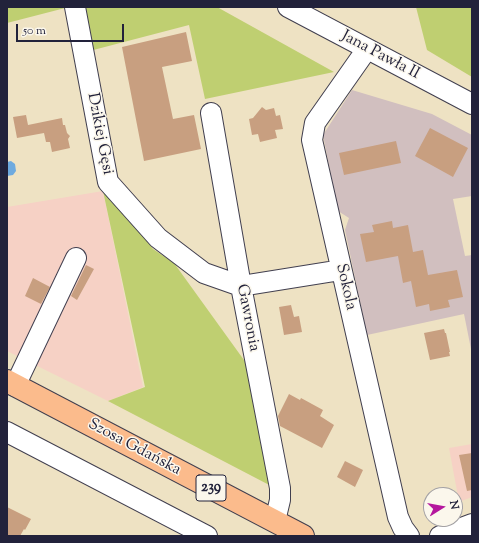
<!DOCTYPE html>
<meta charset="utf-8">
<style>
body{margin:0}
#map{position:relative;width:479px;height:543px;overflow:hidden;background:#eee2c3;font-family:"Sorts Mill Goudy",serif}
canvas{display:block}
.frame{position:absolute;inset:0;border:8px solid #22223b;pointer-events:none}
.north{position:absolute;left:423px;top:487px;width:40px;height:40px;box-sizing:border-box;background:#fbf7ec;border:1px solid #a4a2a5;border-radius:50%;rotate:79deg;font-size:11px;font-weight:700;line-height:16px;text-align:center;color:#22223b}
.north::after{content:'';display:block;margin:auto;width:14px;height:18px;background:#b5179e;clip-path:polygon(50% 0,100% 100%,50% 72%,0 100%)}
.scale{position:absolute;left:16px;top:24px;width:108px;height:18px;box-sizing:border-box;border:2px solid #22223b;border-top:0;padding-left:5px;font-size:12px;line-height:14px;white-space:nowrap;color:#22223b;-webkit-text-stroke:3px #fbf7ec;paint-order:stroke}
</style>
<div id="map">
<canvas width="479" height="543"></canvas>
<div class="frame"></div>
<div class="north">N</div>
<div class="scale">50 m</div>
</div>
<script>
const ctx = document.querySelector('canvas').getContext('2d');
ctx.lineJoin = 'round';
function paint(path, color) {
  ctx.fillStyle = color;
  ctx.fill(path, 'evenodd');
}
function trace(path, color, width, dash) {
  ctx.strokeStyle = color;
  ctx.lineWidth = width;
  ctx.lineCap = dash ? 'butt' : 'round';
  ctx.setLineDash(dash || []);
  ctx.stroke(path);
}
function write(font, color, halo, rows, align = 'center') {
  ctx.font = font + ' "Sorts Mill Goudy",serif';
  ctx.lineWidth = 3;
  ctx.setLineDash([]);
  ctx.textBaseline = 'middle';
  ctx.strokeStyle = halo;
  ctx.fillStyle = color;
  for (const [text, x, y, turn = 0] of rows) {
    ctx.save();
    ctx.translate(x, y);
    ctx.rotate((+turn || 0) * Math.PI / 180);
    ctx.textAlign = isNaN(turn) ? turn : align;
    if (halo) ctx.strokeText(text, 0, 0);
    ctx.fillText(text, 0, 0);
    ctx.restore();
  }
}
paint(new Path2D(`
 M103,191L143,387L108,401L7,351V207Z
 M472,444V497L459,502L449,448Z`), '#f6d1c5');
paint(new Path2D(`
 M352,90L432,114L472,135V196L453,199L465,256L472,255V354L464,314L367,335L345,230L349,218L338,211L323,135Z`), '#d1bfbf');
paint(new Path2D(`
 M7,7H217L334,72L205,99L189,25L78,54L69,7L7,23Z
 M416,7H472V77L427,50Z
 M103,191L117,202L153,249L174,263L249,367L275,488L108,401L145,387Z`), '#bfcf71');
paint(new Path2D(`
 M11,161L15,164L16,171L13,175L7,176V162Z`), '#6eaadf');
paint(new Path2D(`
 M186,32L192,61L162,67L173,119L194,115L201,149L144,161L122,47Z
 M262,107L266,110L274,108L276,116L280,115L283,129L275,130L277,138L260,142L258,134L252,135L249,119L253,118Z
 M26,115L28,125L62,118L63,125H65L67,133L70,136L68,139L70,148L52,152L50,142H46L44,133L17,138L13,117Z
 M430,128L468,148L453,177L415,156Z
 M396,141L401,163L344,175L339,153Z
 M392,221L393,228L408,225L413,252L423,250L428,275L457,270L463,297L448,300L450,307L430,311L429,304L416,307L411,281L403,283L398,256L366,262L360,234L374,232L372,225Z
 M86,265L94,269L77,300L71,296Z
 M33,278L50,287L41,304L25,296Z
 M291,305L294,317L299,316L302,332L284,335L279,307Z
 M444,329L445,333H446L450,352H449L450,356L430,360L424,333Z
 M289,394L300,400L301,398L323,410L320,416L334,425L322,448L280,426L278,416Z
 M472,453V490L467,491L459,455Z
 M345,461L363,470L355,487L337,477Z
 M7,507L31,519L25,530L24,529L20,536H7Z`), '#c89f80');
const minor = new Path2D(`
 M75,7L108,182L158,238L204,273L241,286L341,270
 M288,7L472,104
 M367,49L315,123L312,140L398,517L403,528L409,536
 M211,113L241,286L280,488V500L275,521
 M15,386L76,258
 M7,432L207,536
 M440,536L472,524`);
const major = new Path2D(`
 M7,381L303,536`);
trace(minor, '#413f4f', 22);
trace(major, '#413f4f', 24);
trace(minor, '#fff', 20);
trace(major, '#fbbb8c', 22);
for (const [x, y, w] of [
 [211,488,30]
]) {
  const box = new Path2D();
  box.roundRect(x - w / 2, y - 13, w, 26, 3);
  ctx.fillStyle = '#fbf7ec';
  ctx.fill(box);
  trace(box, '#22223b', 1);
}
write('bold 15px', '#22223b', null, [
 ["239",211,488]
]);
write('16px', '#22223b', '#fbf7ec', [
 ["Jana Pawła II",380,56,28],
 ["Dzikiej Gęsi",99,134,79],
 ["Sokola",345,287,77],
 ["Gawronia",247,318,79],
 ["Szosa Gdańska",134,448,28]
]);
</script>
